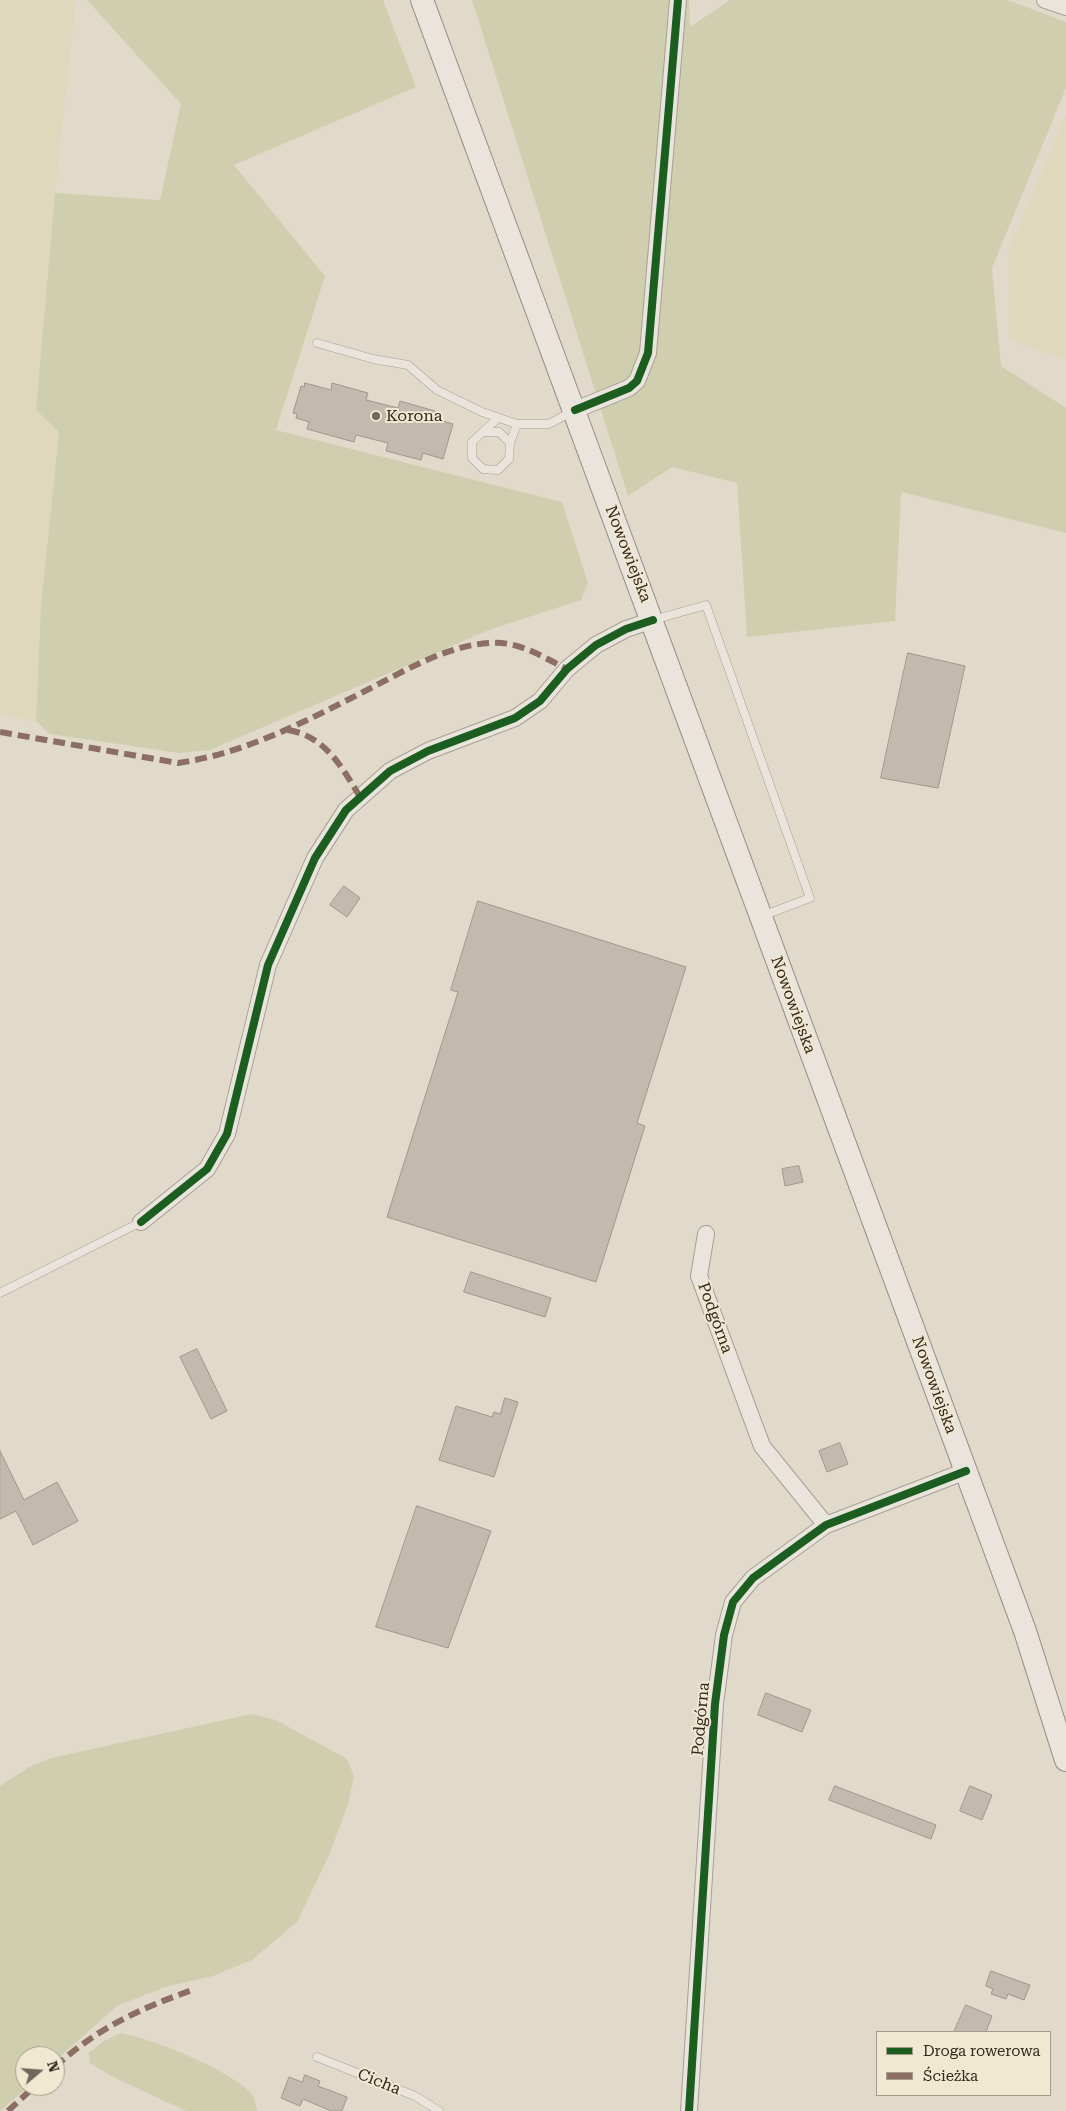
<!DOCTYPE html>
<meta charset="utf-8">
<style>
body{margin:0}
#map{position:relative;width:1066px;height:2111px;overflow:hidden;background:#e1dacb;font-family:"Roboto Serif",serif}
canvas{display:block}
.legend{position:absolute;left:876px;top:2031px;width:175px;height:65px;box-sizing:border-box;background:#f1e8d2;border:1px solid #a59b8a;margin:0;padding:6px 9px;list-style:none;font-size:15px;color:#33281e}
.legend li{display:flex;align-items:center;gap:10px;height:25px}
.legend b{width:25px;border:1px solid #a59b8a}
.north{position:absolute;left:15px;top:2046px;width:50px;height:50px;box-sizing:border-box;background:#f1e8d2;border:1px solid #a59b8a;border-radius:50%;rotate:72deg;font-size:14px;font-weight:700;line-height:20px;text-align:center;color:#33281e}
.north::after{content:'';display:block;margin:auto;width:18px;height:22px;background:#70665b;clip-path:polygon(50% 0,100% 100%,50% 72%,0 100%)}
</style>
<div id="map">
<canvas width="1066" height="2111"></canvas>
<ul class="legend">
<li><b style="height:6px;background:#1b5e20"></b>Droga rowerowa</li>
<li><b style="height:6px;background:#8d6e63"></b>Ścieżka</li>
</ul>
<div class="north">N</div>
</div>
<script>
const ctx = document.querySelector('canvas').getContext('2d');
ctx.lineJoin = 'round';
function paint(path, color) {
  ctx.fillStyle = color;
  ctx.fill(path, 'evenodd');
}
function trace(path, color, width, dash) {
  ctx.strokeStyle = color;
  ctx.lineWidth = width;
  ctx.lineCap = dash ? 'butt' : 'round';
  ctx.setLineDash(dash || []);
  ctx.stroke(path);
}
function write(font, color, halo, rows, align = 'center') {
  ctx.font = font + ' "Roboto Serif",serif';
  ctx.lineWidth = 4;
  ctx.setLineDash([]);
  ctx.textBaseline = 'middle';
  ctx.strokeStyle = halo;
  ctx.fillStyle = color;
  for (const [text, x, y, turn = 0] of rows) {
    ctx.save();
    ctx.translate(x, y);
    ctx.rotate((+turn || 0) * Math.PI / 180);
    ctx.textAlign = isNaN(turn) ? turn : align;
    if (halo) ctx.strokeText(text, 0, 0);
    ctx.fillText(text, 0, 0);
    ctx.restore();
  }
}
paint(new Path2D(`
 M0,0H76L55,193L36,410L59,432L41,606L36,721L0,715Z
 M1066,115V360L1009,339V248Z`), '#dfd8bd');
paint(new Path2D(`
 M87,0H383L416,87L234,165L325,276L276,430L562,502L588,583L581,600L489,630L210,750L180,753L49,734L36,721L41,606L59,432L36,410L55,193L160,200L181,104Z
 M472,0H689L690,27L730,0H1008L1066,22V88L992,268L1001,366L1066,408V533L901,492L895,621L747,637L737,483L672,467L628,496Z
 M251,1714L276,1720L347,1759L354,1776L348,1804L330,1853L297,1922L252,1960L213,1976L165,1987L117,2006L55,2061V2056H25V2086H29L0,2111V1786L29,1767L51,1758Z
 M121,2033C153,2039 230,2070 251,2093C255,2097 256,2105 257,2111H186L109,2075L90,2063L89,2053L104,2041Z`), '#cfcfaf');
const building = new Path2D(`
 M305,383L331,390L332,383L368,393L366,400L398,408L400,401L435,411L433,418L453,424L443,459L423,453L421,460L386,451L388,443L356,435L354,442L307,429L309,422L296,418L297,414L293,413L301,386L304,387Z
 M908,653L965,666L938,788L881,778Z
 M344,886L360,898L347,917L330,905Z
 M478,901L686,967L637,1123L645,1126L596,1282L387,1217L458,992L451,990Z
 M799,1166L803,1182L785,1186L782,1169Z
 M471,1272L551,1298L545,1317L464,1292Z
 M197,1349L227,1411L211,1419L180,1357Z
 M505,1398L518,1402L494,1477L439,1460L456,1406L492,1417L494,1412L500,1414Z
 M840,1443L848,1464L827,1472L819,1451Z
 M0,1451L24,1500L57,1482L78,1521L33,1545L16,1511L0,1519Z
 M417,1506L491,1531L448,1648L376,1627Z
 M766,1693L811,1710L802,1732L758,1715Z
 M835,1786L936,1825L931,1839L829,1800Z
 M970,1786L992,1795L982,1820L960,1811Z
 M991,1971L1030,1985L1024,2000L1008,1994L1006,1999L991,1994L993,1989L986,1986Z
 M966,2005L992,2016L986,2032H954Z
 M305,2075L320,2081L318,2086L347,2097L342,2111H331L303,2099L300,2106L281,2098L289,2077L302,2082Z`);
paint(building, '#c4b9ad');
trace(building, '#a0968b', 1);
const lane = new Path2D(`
 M317,343L373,359L408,365L437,390L482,412L517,424H549L573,411
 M483,432H499L510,443L509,459L498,470L483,469L472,458V442L498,418
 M510,443L517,424
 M653,620L706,605L810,898L762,916
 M0,1293L141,1222
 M317,2057L415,2096L439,2111`);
const street = new Path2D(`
 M1045,0L1066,7
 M575,410L629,388L637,381L648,353L678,0
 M141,1222L207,1169L227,1134L268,965L315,858L346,810L390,771L428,751L515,718L540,701L567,669L596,645L626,629L653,620
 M706,1234L699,1276L762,1446L826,1525
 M689,2111L715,1704L724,1635L733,1602L753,1578L826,1525L966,1471`);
const secondary = new Path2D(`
 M422,0L1025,1631L1066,1760`);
trace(lane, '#a69f95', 9);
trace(street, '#a69f95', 18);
trace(secondary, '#958f85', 24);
trace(lane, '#eae5dc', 8);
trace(street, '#eae5dc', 16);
trace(secondary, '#eae5dc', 22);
trace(new Path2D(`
 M288,730C325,736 342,767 360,797
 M0,732L178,763C247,753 308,720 369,689C406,670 446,646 489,643C517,640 543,657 567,669
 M55,2067C97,2028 141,2008 195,1989
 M8,2111L35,2086`), '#8d6e63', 6, [12, 6]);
trace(new Path2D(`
 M575,410L629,388L637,381L648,353L678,0
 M141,1222L207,1169L227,1134L268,965L315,858L346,810L390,771L428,751L515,718L540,701L567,669L596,645L626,629L653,620
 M689,2111L715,1704L724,1635L733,1602L753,1578L826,1525L966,1471`), '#1b5e20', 8);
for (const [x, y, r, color] of [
 [376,416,5,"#70665b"]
]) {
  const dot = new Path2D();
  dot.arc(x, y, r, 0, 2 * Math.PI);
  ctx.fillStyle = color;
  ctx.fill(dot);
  trace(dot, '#f1e8d2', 2);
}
write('16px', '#33281e', '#f1e8d2', [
 ["Korona",386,416]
], 'left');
write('16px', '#33281e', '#f1e8d2', [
 ["Nowowiejska",628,554,69],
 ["Nowowiejska",793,1005,70],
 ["Podgórna",715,1318,70],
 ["Nowowiejska",934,1385,70],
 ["Podgórna",701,1719,-85],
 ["Cicha",379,2082,22]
]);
</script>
